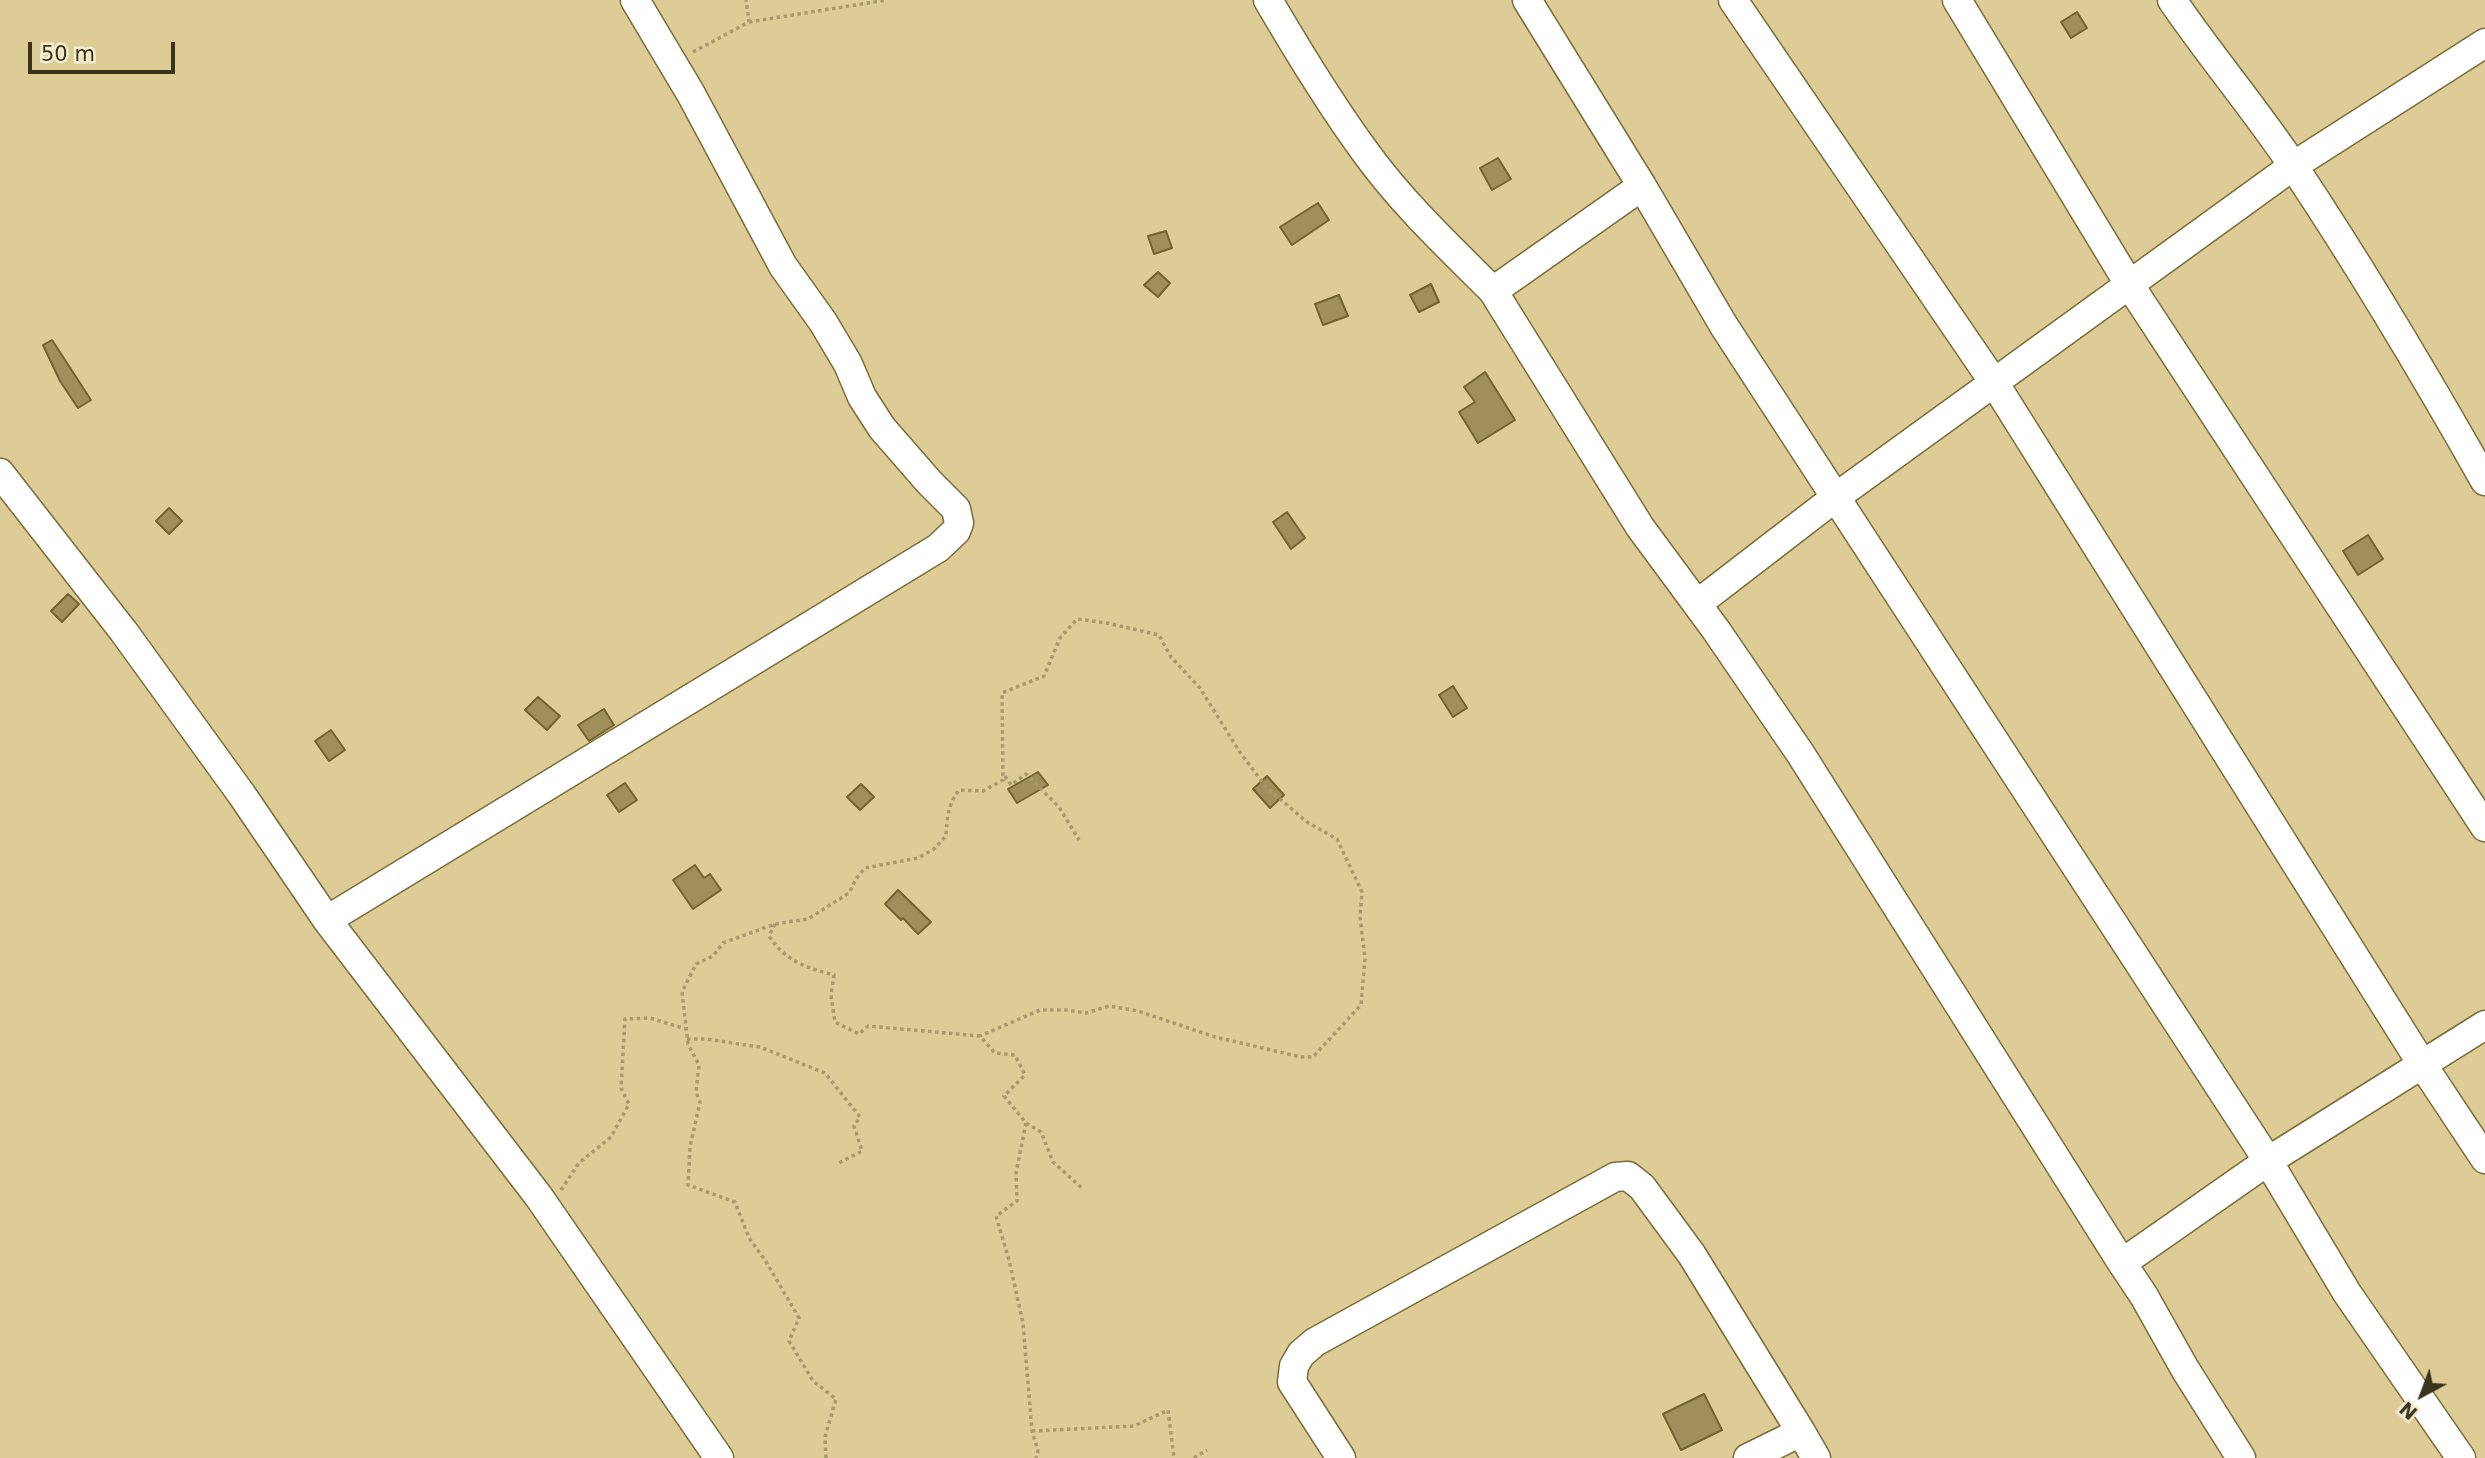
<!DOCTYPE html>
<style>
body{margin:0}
#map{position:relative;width:2485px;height:1458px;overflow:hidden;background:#ddcc96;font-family:"DejaVu Sans",sans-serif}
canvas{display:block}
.north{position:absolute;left:2387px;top:1360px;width:70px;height:70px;-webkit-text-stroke:5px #f6eed2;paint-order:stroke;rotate:221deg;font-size:19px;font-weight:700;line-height:28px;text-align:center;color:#3a331d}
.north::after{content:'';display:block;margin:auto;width:24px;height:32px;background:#3a331d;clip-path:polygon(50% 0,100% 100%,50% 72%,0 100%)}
.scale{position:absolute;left:28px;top:42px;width:147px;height:32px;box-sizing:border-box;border:4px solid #3a331d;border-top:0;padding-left:9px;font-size:21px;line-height:24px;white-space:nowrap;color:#3a331d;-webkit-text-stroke:5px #f6eed2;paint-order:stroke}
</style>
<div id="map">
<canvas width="2485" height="1458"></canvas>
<div class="north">N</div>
<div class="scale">50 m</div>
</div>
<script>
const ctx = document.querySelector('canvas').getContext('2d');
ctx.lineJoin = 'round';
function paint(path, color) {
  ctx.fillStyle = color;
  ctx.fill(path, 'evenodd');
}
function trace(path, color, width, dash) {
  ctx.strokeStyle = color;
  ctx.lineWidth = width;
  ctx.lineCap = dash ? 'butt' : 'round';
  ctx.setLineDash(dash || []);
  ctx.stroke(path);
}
const building = new Path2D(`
 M2077,12L2087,28L2071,38L2061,22Z
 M1498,158L1511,179L1492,190L1480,168Z
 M1318,203L1329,220L1292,245L1280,227Z
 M1166,231L1172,248L1154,254L1148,236Z
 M1158,272L1170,283L1158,297L1144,285Z
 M1431,284L1439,302L1419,312L1410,295Z
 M1339,295L1348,316L1323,325L1315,304Z
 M52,340L91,400L78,408L60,381L43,345Z
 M1485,372L1515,420L1478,443L1459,412L1475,402L1464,387Z
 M169,508L182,521L169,534L156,521Z
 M1287,512L1305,538L1291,549L1273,522Z
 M2368,535L2383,559L2358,575L2343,551Z
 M68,594L79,604L62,622L51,611Z
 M1453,686L1467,708L1453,717L1439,695Z
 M538,697L560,716L547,730L525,710Z
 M604,709L614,725L589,741L578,725Z
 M331,730L345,750L329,761L315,741Z
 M1038,772L1048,785L1017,803L1008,789Z
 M1267,776L1284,795L1270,808L1253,789Z
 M625,783L637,800L619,812L607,795Z
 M861,784L874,797L860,810L847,797Z
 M695,865L704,878L710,874L721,890L693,909L673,880Z
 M898,890L931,922L918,934L903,918L901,920L885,904Z
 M1704,1394L1722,1430L1681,1450L1663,1414Z`);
paint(building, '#9f8f5b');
trace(building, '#72632f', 2);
const minor = new Path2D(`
 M1268,0C1299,53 1330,104 1366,153C1403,204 1449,247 1493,291
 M1527,0L1642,186L1724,326L2268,1161L2347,1293L2461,1458
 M1733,0L1995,384L2422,1064L2485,1159
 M1957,0L2129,284L2485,827
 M2172,0C2211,57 2256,110 2294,167C2362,269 2425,375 2485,481
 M1642,186L1493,291L1640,527L1716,630L1800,753L2122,1263
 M0,473L124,632L242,795L327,920L539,1197L719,1458
 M1697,604L1836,497L2293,166L2485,43
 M327,920L938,548L956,531L959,523L956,509L929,482L882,428L862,397L848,364L823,322L783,266L691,94L635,0
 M1341,1458L1292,1382L1294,1366L1301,1354L1315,1342L1615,1177L1628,1176L1642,1187L1692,1255L1801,1432
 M1748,1458L1801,1432L1816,1458
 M2241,1458L2185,1369L2144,1296L2122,1263L2268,1161L2485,1025`);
trace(minor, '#7c6c39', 31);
trace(new Path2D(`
 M749,22L887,0
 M693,52L749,22L746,0
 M1005,776L1011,785L1026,774L1059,807L1079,840
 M775,924L769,936C785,961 807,968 834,975L831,995L835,1022L859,1034L868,1026L980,1036L995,1053L1015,1055L1025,1075L1004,1096L1026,1123L1041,1132L1053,1162L1082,1188
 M687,1039H706L760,1047L825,1073L860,1117L854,1126L862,1151L837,1164
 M1026,1123L1016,1173L1017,1201L996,1216L1009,1260L1023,1323L1032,1431L1038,1451L1036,1458
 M561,1190L579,1163L611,1137L629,1104L621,1088L625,1019L650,1018L686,1029
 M1032,1431L1134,1426L1168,1410L1174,1458
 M826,1458L825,1437L836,1399L813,1381L789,1341L799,1318L765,1260L749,1238L735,1202L688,1185L690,1147L700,1102L696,1092L699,1065L688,1044L682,992L696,964L713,956L723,943L775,924L808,919L849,893L856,879L865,868L918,858L934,849L946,836C947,818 948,805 959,790L983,791L1003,780L1002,693L1044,676L1060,638L1077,619L1107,623L1159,635L1171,657L1200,688L1239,751L1266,787L1307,822L1337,839L1362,892L1360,917L1365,958L1361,1005L1313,1057H1301L1215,1037L1138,1011L1109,1006L1086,1013L1067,1010H1040L980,1036
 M1194,1458L1207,1450`), '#a79a6e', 3.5, [3.5, 3.5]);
trace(minor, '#fff', 28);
</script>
